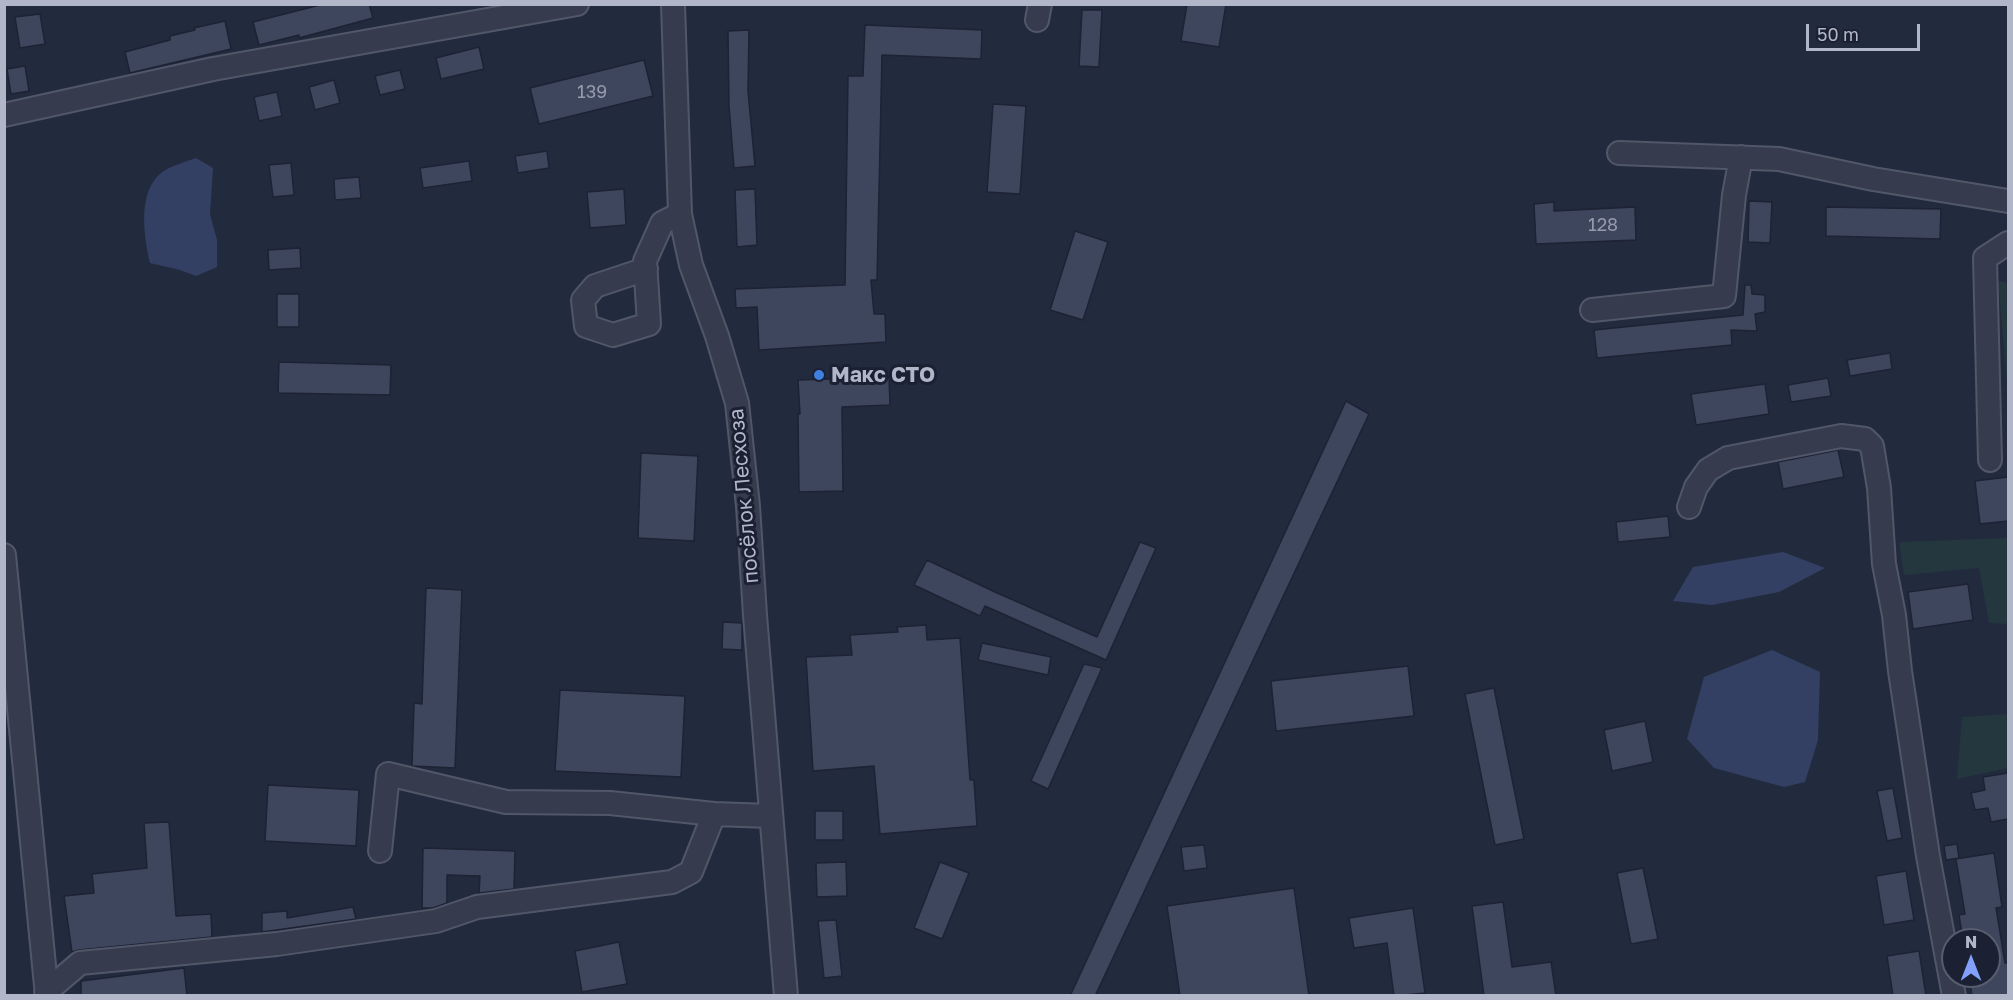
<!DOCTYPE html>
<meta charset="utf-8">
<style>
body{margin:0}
#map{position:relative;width:2013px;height:1000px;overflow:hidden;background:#222a3d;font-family:"Golos Text",sans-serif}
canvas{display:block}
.frame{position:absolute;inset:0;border:6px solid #b1b7c8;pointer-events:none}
.north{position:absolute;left:1941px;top:928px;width:60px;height:60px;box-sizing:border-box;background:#1b2132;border:2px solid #575d6e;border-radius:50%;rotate:0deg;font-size:16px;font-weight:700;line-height:24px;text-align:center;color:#b1b7c8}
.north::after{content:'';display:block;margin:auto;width:21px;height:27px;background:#83a1fc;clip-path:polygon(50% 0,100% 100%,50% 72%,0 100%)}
.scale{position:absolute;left:1806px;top:24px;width:114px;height:27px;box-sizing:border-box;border:3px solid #b1b7c8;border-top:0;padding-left:8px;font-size:18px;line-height:21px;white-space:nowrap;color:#b1b7c8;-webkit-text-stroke:4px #1b2132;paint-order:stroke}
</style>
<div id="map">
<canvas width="2013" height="1000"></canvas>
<div class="frame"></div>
<div class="north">N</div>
<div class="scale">50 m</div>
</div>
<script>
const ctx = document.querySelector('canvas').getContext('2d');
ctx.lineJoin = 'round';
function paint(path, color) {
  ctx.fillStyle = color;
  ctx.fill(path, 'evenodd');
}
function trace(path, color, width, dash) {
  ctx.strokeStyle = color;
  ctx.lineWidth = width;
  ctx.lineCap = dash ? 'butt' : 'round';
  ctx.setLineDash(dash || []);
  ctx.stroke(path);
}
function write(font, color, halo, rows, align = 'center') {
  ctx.font = font + ' "Golos Text",sans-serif';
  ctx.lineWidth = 6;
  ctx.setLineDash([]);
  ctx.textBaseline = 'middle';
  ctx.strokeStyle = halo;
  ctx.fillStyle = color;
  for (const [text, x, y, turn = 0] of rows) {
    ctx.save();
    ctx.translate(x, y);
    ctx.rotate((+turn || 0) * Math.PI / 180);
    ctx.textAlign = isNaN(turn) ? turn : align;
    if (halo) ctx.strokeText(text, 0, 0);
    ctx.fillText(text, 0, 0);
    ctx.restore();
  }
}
paint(new Path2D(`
 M1998,281L2008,283V393Z
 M2008,538V624L1989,623L1979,568L1904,575L1899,542Z
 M2008,714V768L1957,779L1962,717Z`), '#24373e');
paint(new Path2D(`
 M196,158L213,168L210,214L217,240V267L196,276L180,270L150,263C144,237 137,193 161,173C170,166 185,162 196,158Z
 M1783,552L1825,568L1779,592L1712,605L1673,601L1693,567Z
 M1772,650L1820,672L1818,740L1805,782L1784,787L1714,768L1687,739L1704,677Z`), '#334063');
const building = new Path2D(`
 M324,4H369L373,18L299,38V35L259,45L253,22Z
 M1187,4H1226L1219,47L1181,41Z
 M1082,10H1102L1099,67L1079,66Z
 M40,14L45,44L20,48L15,17Z
 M225,21L231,49L130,73L125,52L170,40V36L195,30L194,28Z
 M865,25L982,30L981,59L882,55L877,280H871L874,314H885L886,342L759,350L757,307L736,308L735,289L845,285L848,76H863Z
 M749,30L748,91L755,166L734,168L729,106L728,31Z
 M479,47L484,69L441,79L436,58Z
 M644,60L653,96L539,124L530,88Z
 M25,66L29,91L11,94L7,69Z
 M400,70L405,89L380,95L375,76Z
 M334,80L340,103L315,110L309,87Z
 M277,92L282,116L259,121L254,97Z
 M993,104L1026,106L1020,194L987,192Z
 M547,151L549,168L518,173L515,156Z
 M469,161L472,181L423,188L420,168Z
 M291,163L294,195L273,197L269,165Z
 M359,177L361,198L335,200L334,179Z
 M624,189L626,225L590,228L587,192Z
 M755,189L757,245L737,247L735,190Z
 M1749,201L1772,202L1770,243L1748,242Z
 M1554,202V211L1635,207L1636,240L1536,244L1534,204Z
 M1826,207L1941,209L1940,239L1826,236Z
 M1075,231L1108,242L1083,320L1050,310Z
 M300,248L301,268L269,270L268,250Z
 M1745,285H1751L1752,294L1765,295V312L1755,314L1757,331L1731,330L1732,345L1597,358L1594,330L1743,315Z
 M277,294H299V327H277Z
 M1890,353L1892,369L1850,376L1847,360Z
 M279,362L391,365L390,395L278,393Z
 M889,377L890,405L842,407L843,491L799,492L798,414H800L798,380Z
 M1828,378L1831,396L1791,402L1788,385Z
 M1765,384L1769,414L1696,425L1691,394Z
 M1346,401L1369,414L1095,996H1070Z
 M1838,450L1844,477L1783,489L1778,462Z
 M641,453L698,456L694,541L638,538Z
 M2008,477V521L1980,524L1975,481Z
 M1668,516L1670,537L1618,542L1616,522Z
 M1140,542L1156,548L1106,660L985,606L980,616L914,585L927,560L995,592L1097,637Z
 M1968,584L1973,620L1913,629L1908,592Z
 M426,588L462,590L455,768L412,766L414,703L422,704Z
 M723,622L742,623V650L722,649Z
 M926,625L927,640L960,638L970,780H974L977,826L880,834L874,766L813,771L806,657L852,655L850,635L898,632L897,627Z
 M982,643L1051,657L1048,675L978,660Z
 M1084,664L1102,668L1048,789L1031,781Z
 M1408,666L1414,716L1276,731L1271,681Z
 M1494,688L1524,839L1495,845L1465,694Z
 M560,690L685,696L681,777L555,771Z
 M1645,721L1653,762L1612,771L1604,730Z
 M2008,773V819L1991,822L1988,808L1975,810L1971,793L1985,790L1983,777Z
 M268,785L359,790L356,846L265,841Z
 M1893,788L1902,838L1887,841L1877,791Z
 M815,811H843V840H815Z
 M169,822L176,916L211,914L212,937L79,950L72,952L64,896L94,893L92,874L147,868L144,823Z
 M1957,844L1959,858L1946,860L1944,846Z
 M1204,845L1207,868L1184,871L1181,847Z
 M423,848L515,851L514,889L479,893L480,876L447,875V903L433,908H422Z
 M1994,853L2002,907L1996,908L2005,963H2008V996H1972L1969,976H1989V940H1963L1959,915L1965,914L1956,859Z
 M846,862L847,896L817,897L816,863Z
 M940,862L969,873L942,939L914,928Z
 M1643,868L1658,939L1631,944L1617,873Z
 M1906,871L1914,920L1884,925L1876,876Z
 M1294,888L1309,996H1180L1167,906Z
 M1503,902L1512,967L1551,962L1556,996H1484L1472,906Z
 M353,907L356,919L262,932V913L287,911V918Z
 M1413,908L1425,993L1394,996L1387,943L1354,948L1349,918Z
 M836,920L842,976L824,978L818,921Z
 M619,942L627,984L582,992L575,951Z
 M1919,951L1926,996H1893L1887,956Z
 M184,968L187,996H81V981Z`);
paint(building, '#3e465d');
trace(building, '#1d2334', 1.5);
const minor = new Path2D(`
 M673,4L680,214L691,265L717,336L737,403L748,506L755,615L786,996
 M1037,20L1040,4
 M4,115L213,69L577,4
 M1619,153L1779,159L1873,179L2008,201
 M646,269L595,286L583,300L586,326L613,335L649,324L645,261L662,223L680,214
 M1592,310L1724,296L1734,195L1741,157
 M1990,460L1985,258L2008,243
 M1689,507L1696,487L1708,470L1728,458L1841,436L1865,439L1872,446L1879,488L1884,564L1894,615L1900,671L1928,856L1954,996
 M4,555L47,996
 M380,851L388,774L506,802L610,803L714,814
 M46,992L80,963L277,944L436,921L477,907L672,882L691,872L714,814L770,816`);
trace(minor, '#515768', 26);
trace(minor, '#363c4d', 22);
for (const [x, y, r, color] of [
 [819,375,6,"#3f7fe0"]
]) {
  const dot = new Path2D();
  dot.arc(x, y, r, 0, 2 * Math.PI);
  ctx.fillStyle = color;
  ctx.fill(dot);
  trace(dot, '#1b2132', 2);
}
write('18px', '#949bad', null, [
 ["139",592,92],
 ["128",1603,225]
]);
write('bold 21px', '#b1b7c8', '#1b2132', [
 ["Макс СТО",831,375]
], 'left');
write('21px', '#b1b7c8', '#1b2132', [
 ["посёлок Лесхоза",744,496,-95]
]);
</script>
